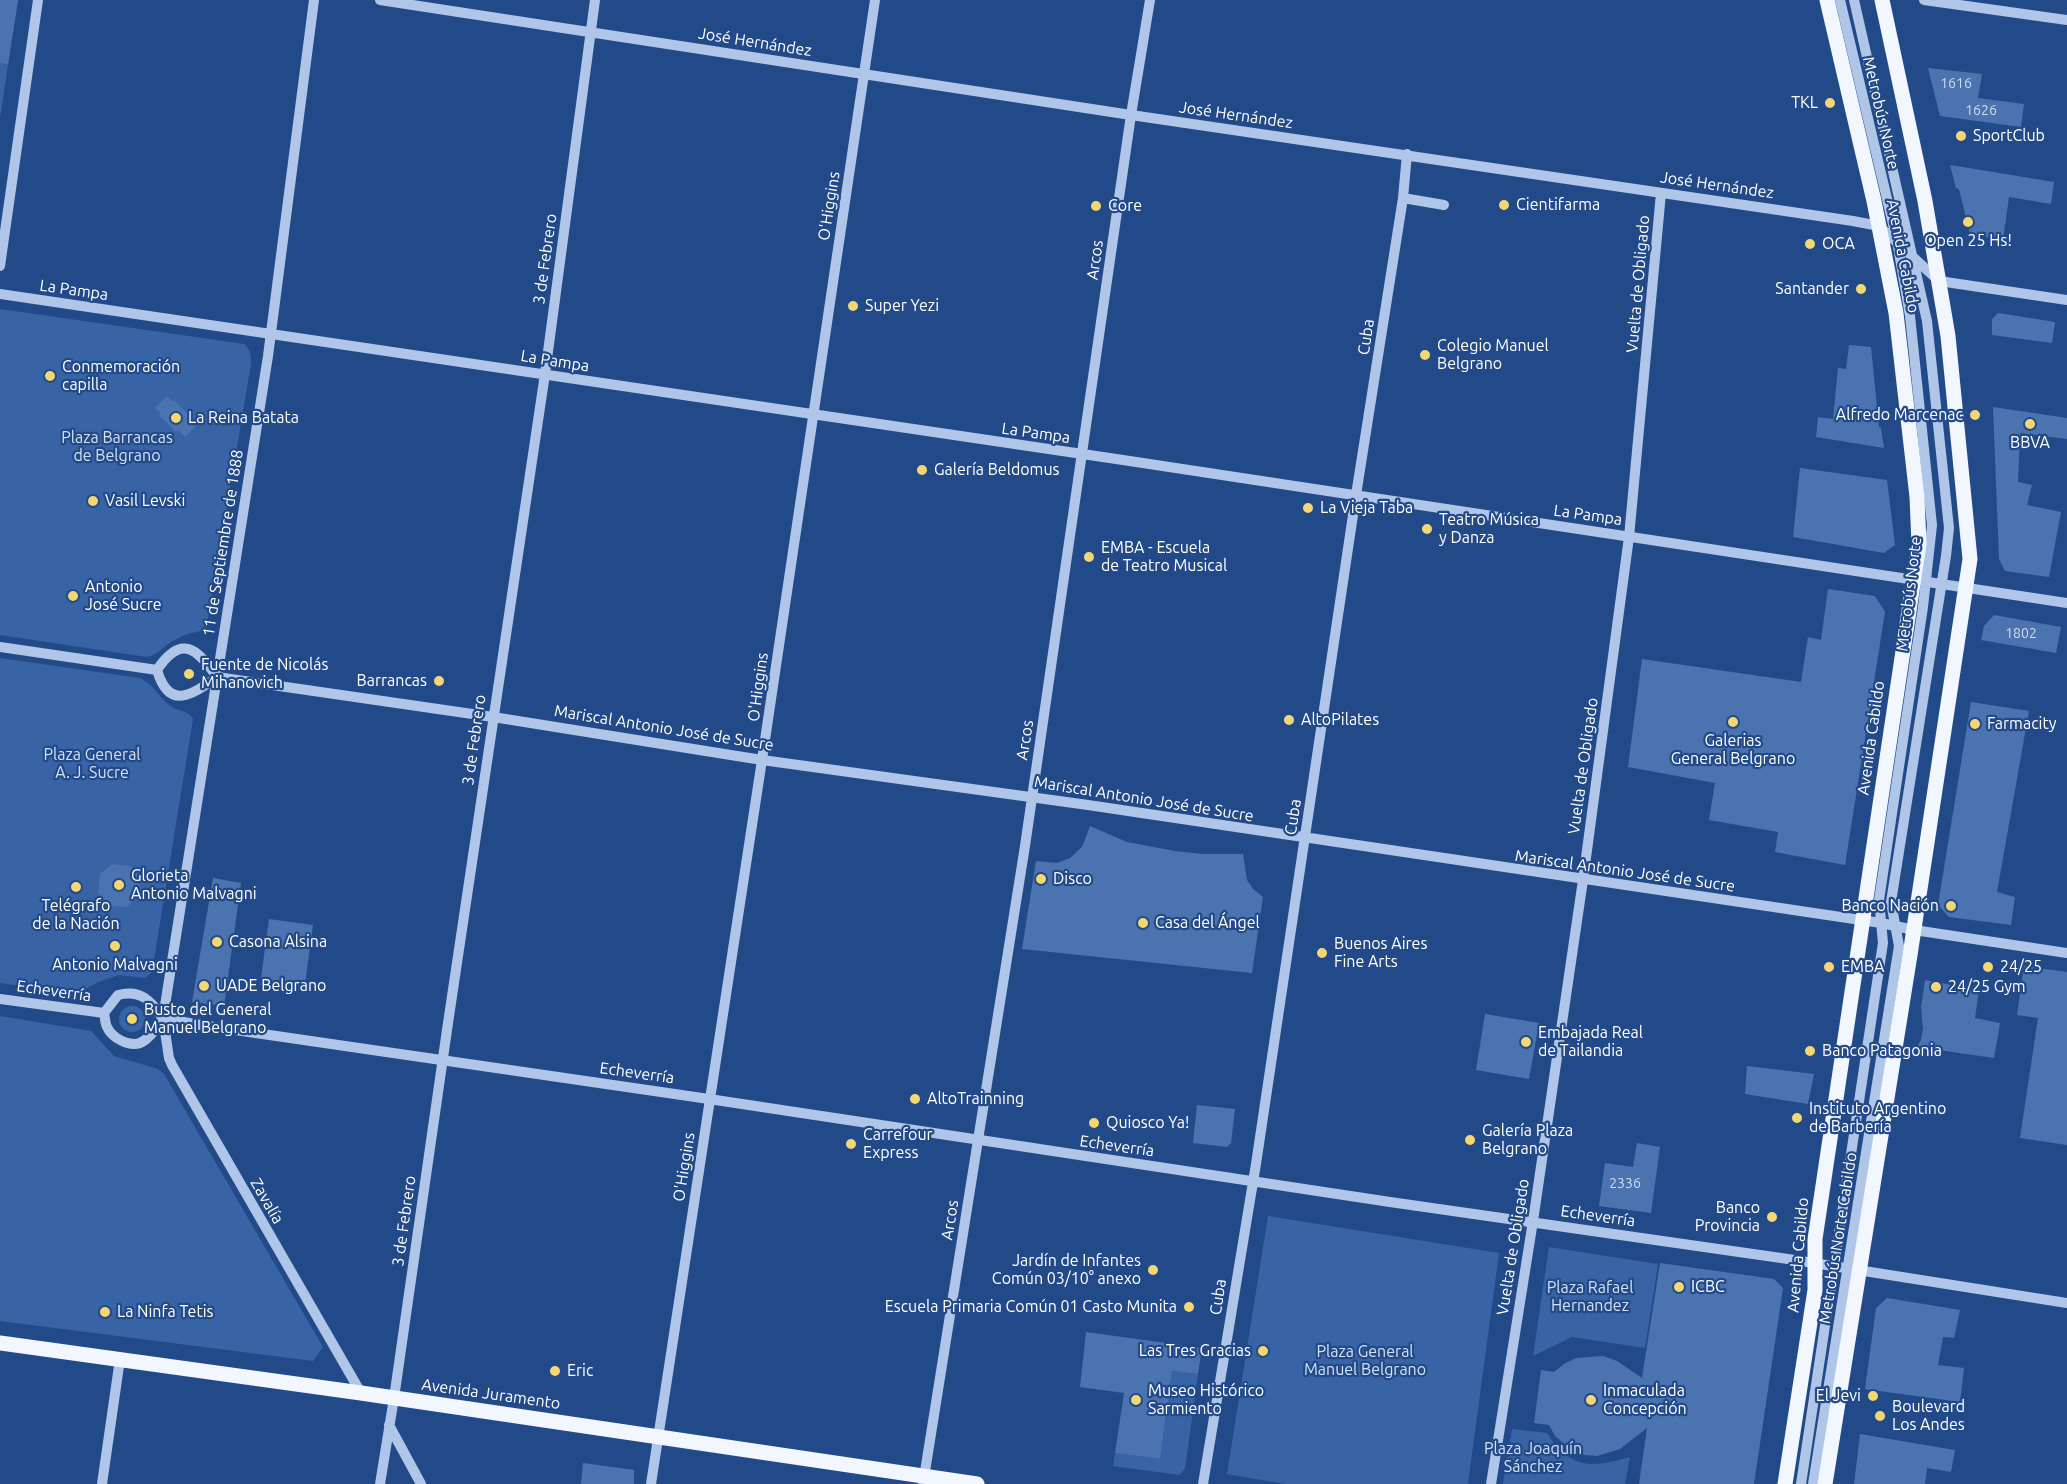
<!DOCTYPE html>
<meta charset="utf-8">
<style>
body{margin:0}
canvas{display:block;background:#234a88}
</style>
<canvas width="2067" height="1484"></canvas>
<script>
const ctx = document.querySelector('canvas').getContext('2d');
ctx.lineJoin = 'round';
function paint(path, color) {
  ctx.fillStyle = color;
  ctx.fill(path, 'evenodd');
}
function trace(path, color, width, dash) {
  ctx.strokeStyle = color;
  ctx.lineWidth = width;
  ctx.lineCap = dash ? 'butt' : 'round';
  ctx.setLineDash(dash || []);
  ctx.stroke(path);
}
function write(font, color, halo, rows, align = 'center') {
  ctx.font = font + ' Ubuntu,sans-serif';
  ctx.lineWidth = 4.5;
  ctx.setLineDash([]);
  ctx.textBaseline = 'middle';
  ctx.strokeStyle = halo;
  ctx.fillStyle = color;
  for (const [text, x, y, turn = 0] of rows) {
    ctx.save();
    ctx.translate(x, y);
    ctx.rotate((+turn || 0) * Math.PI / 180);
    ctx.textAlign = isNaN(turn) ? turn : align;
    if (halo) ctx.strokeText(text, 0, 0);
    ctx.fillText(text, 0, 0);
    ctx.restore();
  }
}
paint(new Path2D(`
 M0,0H18L0,118Z
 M0,309L244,344C251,350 251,356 251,364L206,630C192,632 179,636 168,644C160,650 157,655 147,657L0,635Z
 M0,658L140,678C156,686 159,699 172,707C180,712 188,710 193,719L152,972L145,978L119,975L98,982L77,994L0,983Z
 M119 1019a13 13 0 1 1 26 0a13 13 0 1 1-26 0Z
 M0,1016L91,1031L114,1056L158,1069L164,1074L323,1347L313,1361L0,1321Z
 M1268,1216L1499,1253L1468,1484H1285L1227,1474Z
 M1549,1247L1658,1264L1645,1348L1572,1337L1533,1356Z
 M1172,1371L1198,1374L1185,1469L1179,1475L1113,1466L1115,1453L1160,1459Z
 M1512,1429L1547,1433C1571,1470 1591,1468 1630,1457L1625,1484H1503Z`), '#3863a5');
paint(new Path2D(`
 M0,0H18L8,64L0,63Z
 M1928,68L1982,74L1978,98L2024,104L2021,127L1940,116Z
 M1950,165L2054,182L2051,204L2009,197L2003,240L1970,234L1959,189L1956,188Z
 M1998,313L2055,322L2052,343L1992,335V319Z
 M1849,345L1871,347L1879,427L1881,428L1884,448L1816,437L1818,417L1833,419L1838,368L1846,369Z
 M167,396L172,401L174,400L191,417L189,419L196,426L185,437L178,430L176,432L159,415L161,413L155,408Z
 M1993,407L2067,418V439L2020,433L2018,482L2032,485L2027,505L2061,512L2049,577L2005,571L1999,559Z
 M1800,468L1887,480L1895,545L1884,553L1793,537Z
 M1828,589L1875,596L1885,612L1845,865L1775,852L1778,832L1709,820L1715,783L1628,767L1642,659L1801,682L1808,637L1821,640Z
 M1994,615L2061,627L2056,653L1981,640L1984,626Z
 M1971,702L2029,711L1997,892L2015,897L2011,925L1949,917L1938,905Z
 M1090,826L1127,842L1175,851L1202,854H1243L1247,880L1253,889L1263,897L1252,973L1022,949L1036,861L1057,863L1070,858L1082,847Z
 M112,864L130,866L140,877L139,895L127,907L110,906L98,893L100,874Z
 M213,878L241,883L224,1006L192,1002Z
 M269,919L313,925L304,991L260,985Z
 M2024,966L2067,972V1145L2020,1138L2038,1018L2017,1015Z
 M1925,980L1979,990L1975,1018L2000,1023L1994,1058L1917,1047L1921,1040L1923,1028L1921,1008Z
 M1485,1014L1539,1023L1529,1079L1476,1070Z
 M1747,1066L1814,1074L1808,1104L1745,1094Z
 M1197,1105L1235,1109L1231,1143L1227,1147L1193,1143Z
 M1637,1143L1660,1147L1651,1213L1599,1206L1605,1163L1633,1167Z
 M1660,1263L1774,1279L1783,1288L1754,1484H1639L1647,1428L1620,1449L1597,1456L1585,1455L1573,1451L1555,1436L1549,1425L1534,1423L1541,1370L1554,1372L1564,1364L1576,1358L1603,1356L1617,1361L1642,1378Z
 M1887,1298L1960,1310L1954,1338L1943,1337L1938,1365L1964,1368L1960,1402L1865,1389L1876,1308Z
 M1086,1332L1202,1348L1198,1374L1172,1371L1160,1459L1115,1453L1124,1393L1080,1387Z
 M1860,1434L1955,1450L1951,1472L1927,1468L1925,1484H1854Z
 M583,1463L634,1470V1484H581Z`), '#4b73b0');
trace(new Path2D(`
 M314,0L268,356L163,1018L169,1058L172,1065L361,1393
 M380,0L1131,115L1853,221L1879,226L1939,281L2067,300
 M1924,0L2067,20
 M1403,198L1444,205
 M0,266L38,0
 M0,294L1123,460L2067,603
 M0,647L157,670
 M157,670C169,711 192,695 217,677L493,717L762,760L1088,805L1881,923L1914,930L2067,953
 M157,670C181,634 197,648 217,677
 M0,999L104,1013
 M163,1018C157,1026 150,1039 140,1043C129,1047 112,1038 107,1027C105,1023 105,1017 104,1013L118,995C141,989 151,1001 163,1018L194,1024L709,1099L1390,1202L1788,1259L2067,1303
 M389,1425L421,1484
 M102,1484L120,1359
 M380,1484L394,1398L448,1023L545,374L595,0
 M651,1484L762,760L875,0
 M923,1484L1025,846L1131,115L1150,0
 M1203,1484L1256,1164L1356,495L1403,198L1407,154
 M1491,1484L1533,1221L1583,880L1629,537L1661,193
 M1801,1484L1883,943L1879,900L1923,607L1932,525L1910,316L1897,241L1840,0
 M1813,1484L1899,946L1891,902L1946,556L1949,528L1927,321L1854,0`), '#afc6e9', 10);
trace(new Path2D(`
 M0,1343L361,1393L977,1484
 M1785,1484L1815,1290V1239L1919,544L1917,497L1896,313L1874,201L1827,0
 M1825,1484L1910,955L1970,559L1948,336L1925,201L1882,0`), '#f2f6fe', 15);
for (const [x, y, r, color] of [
 [1830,103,6,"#f4d672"],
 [1961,136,6,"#f4d672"],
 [1504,205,6,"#f4d672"],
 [1096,206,6,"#f4d672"],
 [1968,222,6,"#f4d672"],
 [1810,244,6,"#f4d672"],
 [1861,289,6,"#f4d672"],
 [853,306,6,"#f4d672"],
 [1425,355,6,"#f4d672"],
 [50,376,6,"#f4d672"],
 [1975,415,6,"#f4d672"],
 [176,418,6,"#f4d672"],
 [2030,424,6,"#f4d672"],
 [922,470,6,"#f4d672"],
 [93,501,6,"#f4d672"],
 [1308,508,6,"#f4d672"],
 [1427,529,6,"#f4d672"],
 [1089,557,6,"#f4d672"],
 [73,596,6,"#f4d672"],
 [189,674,6,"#f4d672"],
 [439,681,6,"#f4d672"],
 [1289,720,6,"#f4d672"],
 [1733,722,6,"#f4d672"],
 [1975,724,6,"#f4d672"],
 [1041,879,6,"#f4d672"],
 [119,885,6,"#f4d672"],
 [76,887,6,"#f4d672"],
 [1951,906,6,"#f4d672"],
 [1143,923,6,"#f4d672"],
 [217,942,6,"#f4d672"],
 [115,946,6,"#f4d672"],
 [1322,953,6,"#f4d672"],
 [1829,967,6,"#f4d672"],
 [1988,967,6,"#f4d672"],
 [204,986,6,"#f4d672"],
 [1936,987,6,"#f4d672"],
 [132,1019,6,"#f4d672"],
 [1526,1042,6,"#f4d672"],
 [1810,1051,6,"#f4d672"],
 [915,1099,6,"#f4d672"],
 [1797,1118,6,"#f4d672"],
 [1094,1123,6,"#f4d672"],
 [1470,1140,6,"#f4d672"],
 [851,1144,6,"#f4d672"],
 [1772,1217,6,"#f4d672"],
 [1153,1270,6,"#f4d672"],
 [1679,1287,6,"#f4d672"],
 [1189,1307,6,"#f4d672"],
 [105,1312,6,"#f4d672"],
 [1263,1351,6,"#f4d672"],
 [555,1371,6,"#f4d672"],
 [1873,1396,6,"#f4d672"],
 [1136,1400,6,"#f4d672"],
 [1591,1400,6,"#f4d672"],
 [1880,1416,6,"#f4d672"]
]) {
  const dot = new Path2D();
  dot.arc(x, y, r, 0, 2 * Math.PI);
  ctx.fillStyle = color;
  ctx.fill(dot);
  trace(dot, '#234a88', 2);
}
write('14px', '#d2dceb', null, [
 ["1616",1956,83],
 ["1626",1981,110],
 ["1802",2021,633],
 ["2336",1625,1183]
]);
write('16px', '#fff', '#234a88', [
 ["José Hernández",755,42,9],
 ["Metrobús Norte",1881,113,77],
 ["José Hernández",1236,115,8],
 ["José Hernández",1717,185,8],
 ["O'Higgins",829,206,-81],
 ["Avenida Cabildo",1903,256,79],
 ["3 de Febrero",545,259,-82],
 ["Arcos",1095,260,-82],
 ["Vuelta de Obligado",1638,284,-85],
 ["La Pampa",74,290,8],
 ["Cuba",1366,337,-81],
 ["La Pampa",555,361,9],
 ["La Pampa",1036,433,8],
 ["La Pampa",1588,515,8],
 ["11 de Septiembre de 1888",223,543,-81],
 ["Metrobús Norte",1909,594,-83],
 ["O'Higgins",758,687,-82],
 ["Mariscal Antonio José de Sucre",664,728,9],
 ["Avenida Cabildo",1871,738,-82],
 ["3 de Febrero",474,740,-82],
 ["Arcos",1025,740,-81],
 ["Vuelta de Obligado",1583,766,-82],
 ["Mariscal Antonio José de Sucre",1144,799,9],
 ["Cuba",1293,817,-81],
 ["Mariscal Antonio José de Sucre",1625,871,8],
 ["Echeverría",54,991,8],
 ["Echeverría",637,1073,8],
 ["Echeverría",1117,1146,8],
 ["O'Higgins",684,1167,-81],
 ["Zavalía",267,1201,60],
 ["Echeverría",1598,1216,8],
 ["Arcos",950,1220,-81],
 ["3 de Febrero",404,1221,-82],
 ["Metrobús Norte Cabildo",1838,1238,-81],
 ["Vuelta de Obligado",1513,1247,-81],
 ["Avenida Cabildo",1798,1255,-85],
 ["Cuba",1218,1297,-81],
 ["Avenida Juramento",491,1394,8]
]);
write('16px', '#fff', '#234a88', [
 ["TKL",1818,103,"right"],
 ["SportClub",1973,136],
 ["Cientifarma",1516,205],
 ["Core",1108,206],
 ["Open 25 Hs!",1968,241,"center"],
 ["OCA",1822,244],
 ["Santander",1849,289,"right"],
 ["Super Yezi",865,306],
 ["Colegio Manuel",1437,346],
 ["Belgrano",1437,364],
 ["Conmemoración",62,367],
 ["capilla",62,385],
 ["Alfredo Marcenac",1963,415,"right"],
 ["La Reina Batata",188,418],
 ["BBVA",2030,443,"center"],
 ["Galería Beldomus",934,470],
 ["Vasil Levski",105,501],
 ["La Vieja Taba",1320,508],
 ["Teatro Música",1439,520],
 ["y Danza",1439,538],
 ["EMBA - Escuela",1101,548],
 ["de Teatro Musical",1101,566],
 ["Antonio",85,587],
 ["José Sucre",85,605],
 ["Fuente de Nicolás",201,665],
 ["Mihanovich",201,683],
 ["Barrancas",427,681,"right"],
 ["AltoPilates",1301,720],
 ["Farmacity",1987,724],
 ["Galerias",1733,741,"center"],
 ["General Belgrano",1733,759,"center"],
 ["Glorieta",131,876],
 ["Antonio Malvagni",131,894],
 ["Disco",1053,879],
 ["Telégrafo",76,906,"center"],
 ["de la Nación",76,924,"center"],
 ["Banco Nación",1939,906,"right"],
 ["Casa del Ángel",1155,923],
 ["Casona Alsina",229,942],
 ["Buenos Aires",1334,944],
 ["Fine Arts",1334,962],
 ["Antonio Malvagni",115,965,"center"],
 ["EMBA",1841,967],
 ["24/25",2000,967],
 ["UADE Belgrano",216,986],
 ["24/25 Gym",1948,987],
 ["Busto del General",144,1010],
 ["Manuel Belgrano",144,1028],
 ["Embajada Real",1538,1033],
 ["de Tailandia",1538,1051],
 ["Banco Patagonia",1822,1051],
 ["AltoTrainning",927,1099],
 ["Instituto Argentino",1809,1109],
 ["de Barbería",1809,1127],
 ["Quiosco Ya!",1106,1123],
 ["Galería Plaza",1482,1131],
 ["Belgrano",1482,1149],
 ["Carrefour",863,1135],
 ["Express",863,1153],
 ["Banco",1760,1208,"right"],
 ["Provincia",1760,1226,"right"],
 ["Jardín de Infantes",1141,1261,"right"],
 ["Común 03/10° anexo",1141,1279,"right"],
 ["ICBC",1691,1287],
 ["Escuela Primaria Común 01 Casto Munita",1177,1307,"right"],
 ["La Ninfa Tetis",117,1312],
 ["Las Tres Gracias",1251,1351,"right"],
 ["Eric",567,1371],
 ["Museo Histórico",1148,1391],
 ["Sarmiento",1148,1409],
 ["Inmaculada",1603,1391],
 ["Concepción",1603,1409],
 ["El Jevi",1861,1396,"right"],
 ["Boulevard",1892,1407],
 ["Los Andes",1892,1425]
], 'left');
write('16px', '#d3e1f7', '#234a88', [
 ["Plaza Barrancas",117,438],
 ["de Belgrano",117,456],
 ["Plaza General",92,755],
 ["A. J. Sucre",92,773],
 ["Plaza Rafael",1590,1288],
 ["Hernandez",1590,1306],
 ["Plaza General",1365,1352],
 ["Manuel Belgrano",1365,1370],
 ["Plaza Joaquín",1533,1449],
 ["Sánchez",1533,1467]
]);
</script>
